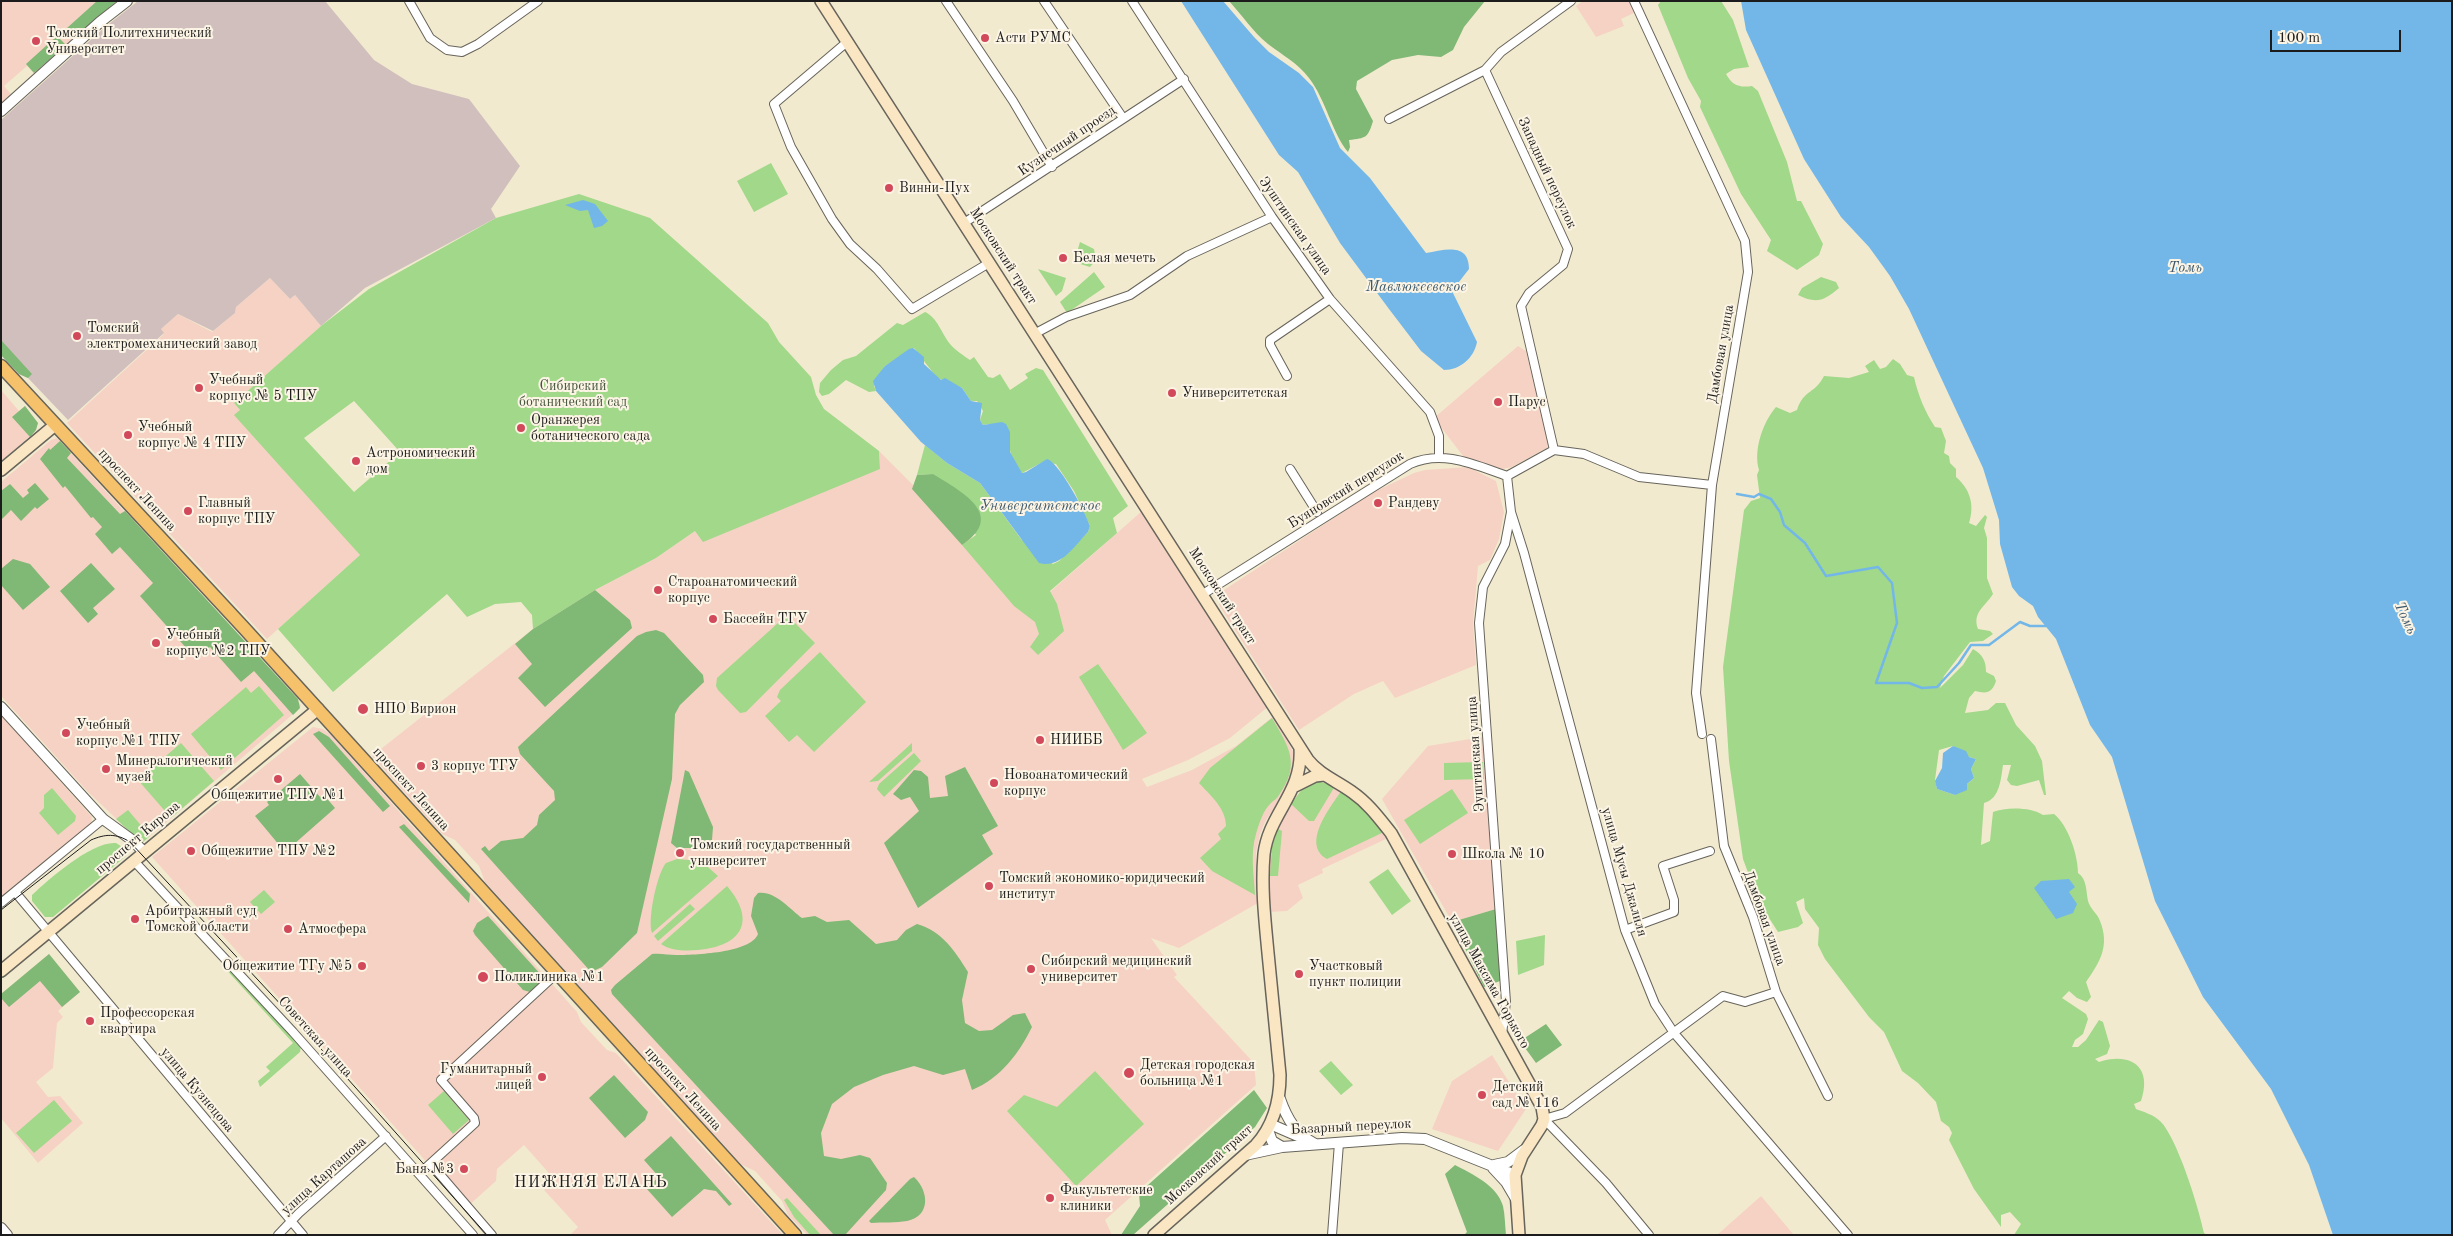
<!DOCTYPE html>
<meta charset="utf-8">
<style>
body{margin:0}
#map{position:relative;width:2453px;height:1236px;overflow:hidden;background:#f2eacf;font-family:"Old Standard TT",serif}
canvas{display:block}
.frame{position:absolute;inset:0;border:2px solid #1c1c1c;pointer-events:none}
.scale{position:absolute;left:2270px;top:30px;width:131px;height:22px;box-sizing:border-box;border:2px solid #1c1c1c;border-top:0;padding-left:6px;font-size:15px;line-height:18px;white-space:nowrap;color:#1c1c1c;-webkit-text-stroke:4px #fcf5e5;paint-order:stroke}
</style>
<div id="map">
<canvas width="2453" height="1236"></canvas>
<div class="frame"></div>
<div class="scale">100 m</div>
</div>
<script>
const ctx = document.querySelector('canvas').getContext('2d');
ctx.lineJoin = 'round';
function paint(path, color) {
  ctx.fillStyle = color;
  ctx.fill(path, 'evenodd');
}
function trace(path, color, width, dash) {
  ctx.strokeStyle = color;
  ctx.lineWidth = width;
  ctx.lineCap = dash ? 'butt' : 'round';
  ctx.setLineDash(dash || []);
  ctx.stroke(path);
}
function write(font, color, halo, rows, align = 'center') {
  ctx.font = font + ' "Old Standard TT",serif';
  ctx.lineWidth = 4;
  ctx.setLineDash([]);
  ctx.textBaseline = 'middle';
  ctx.strokeStyle = halo;
  ctx.fillStyle = color;
  for (const [text, x, y, turn = 0] of rows) {
    ctx.save();
    ctx.translate(x, y);
    ctx.rotate((+turn || 0) * Math.PI / 180);
    ctx.textAlign = isNaN(turn) ? turn : align;
    if (halo) ctx.strokeText(text, 0, 0);
    ctx.fillText(text, 0, 0);
    ctx.restore();
  }
}
paint(new Path2D(`
 M1,1H117L34,73L27,66L4,86L11,94L1,103Z
 M1583,1H1632L1636,12L1621,19L1624,26L1596,37L1576,6Z
 M270,278L290,299L295,295L321,326L234,403L360,555L267,639L67,423L164,334L161,329L178,314L212,332L235,313L236,307Z
 M1518,346L1526,351L1548,443L1547,448L1512,467L1502,469L1463,456L1434,418Z
 M1,390L19,411L25,406L38,423L34,433L1,461Z
 M57,438L301,705L298,710L142,843L88,792L1,696V482L51,440Z
 M879,451L952,524L1050,592L1142,511L1269,706L1230,738L1188,760L1142,779L1147,787L1192,770L1236,746L1275,715L1295,756L1289,785L1265,822L1260,834L1256,853L1258,903L1179,948L1151,938L1177,975L1174,977L1254,1063L1256,1085L1105,1220L1112,1235H807L788,1215L782,1201L755,1171L742,1165L485,882L479,866L455,840L442,834L372,756L533,629L595,590L656,558L695,531L880,469Z
 M1468,467L1496,481L1504,512L1499,539L1490,560L1478,566L1473,623L1476,665L1395,698L1383,681L1354,694L1299,730L1219,605L1221,592L1372,493L1414,473L1425,470Z
 M1,715L92,817L91,824L1,898Z
 M313,727L323,729L331,735L577,1012L581,1022L607,1050L616,1053L783,1235H570L578,1227L544,1190L555,1180L524,1145L497,1169L496,1181L467,1207L152,857Z
 M1482,737L1496,909L1452,922L1382,799L1428,746Z
 M1328,783L1352,797L1388,838L1322,869L1323,873L1298,885L1303,898L1287,911L1269,912L1270,858L1278,829L1296,796Z
 M49,954L80,992L58,1011L63,1017L57,1023L53,1068L36,1082L48,1097L60,1096L83,1123L38,1163L1,1118V994Z
 M1492,1055L1526,1109L1498,1151L1432,1129L1452,1081Z
 M1761,1196L1794,1235H1717Z`), '#f6d2c4');
paint(new Path2D(`
 M138,1H325L374,60L412,84L469,99L520,166L491,209L496,218L365,288L321,326L295,295L290,299L270,278L236,307L235,313L213,331L178,314L161,329L164,333L68,420L28,378L19,374L1,355V120L105,27Z`), '#d1bfbe');
paint(new Path2D(`
 M1661,1H1721L1733,20L1749,67L1734,69L1726,74C1732,85 1739,88 1752,86L1758,91L1787,162L1797,201H1801L1823,244L1819,255L1797,270L1767,251L1771,240L1741,194L1700,107L1701,101L1688,78L1658,5Z
 M771,163L788,194L754,212L737,181Z
 M579,194L650,218L768,323L779,342L811,377L816,395L824,409L879,451L880,469L703,542L695,531L656,558L595,590L533,629L532,615L521,602L495,604L467,617L447,594L333,692L278,629L360,555L234,415L240,410L234,403L321,326L369,289L496,218ZM354,401L400,452L354,492L304,438Z
 M1080,242L1094,249L1096,260L1090,267L1074,262Z
 M1038,269L1066,278L1062,291L1056,296Z
 M1094,272L1105,287L1067,313L1060,302Z
 M1821,277L1836,282L1839,288C1824,301 1816,304 1798,295L1802,288Z
 M925,312C937,317 942,334 950,344C956,351 963,355 970,360L974,357L988,377L993,378L1000,374L1010,390L1028,378L1025,374L1036,368L1043,370L1128,506L1113,518L1117,533L1050,591L1057,604L1064,631L1038,655L1030,647L1039,634L1035,622L1014,606L962,545L976,535L933,474L917,475L925,445L947,463L980,483L1021,539L1053,564L1059,561L1088,532L1090,526L1074,491L1056,464L1043,462L1022,473C1010,462 1008,447 1010,432L989,424L983,425L980,420L983,411L977,401H971L962,388L937,378L914,348L885,366L874,386L876,391L869,392L846,380L829,394L822,396L819,392L820,383L831,370L843,360L856,356L897,323L903,325Z
 M1893,359L1900,364L1907,375L1914,377C1918,395 1925,412 1935,427L1941,428L1946,441L1944,453L1949,456L1950,463L1956,469V477C1970,489 1975,505 1969,523L1976,526L1985,515L1987,517L1984,528L1987,538V578L1993,594C1985,607 1972,612 1978,629L1990,631L1993,634L1983,641L1970,642L1944,676L1940,688L1963,665L1973,649C1983,655 1986,661 1986,672L1994,676L1996,681C1992,693 1987,694 1975,691L1969,698L1965,713L1988,710L1996,703H2005L2016,725L2035,746L2042,761L2046,795H2044L2039,780L2017,786L2011,785L2007,780L2011,765H2003C2001,778 2000,799 1984,803L1981,845L1990,841L1993,812C2006,807 2031,807 2043,815L2054,814C2068,825 2078,855 2078,873C2087,879 2086,891 2088,901C2090,909 2098,914 2100,921C2110,946 2100,962 2086,982L2091,997L2087,1002L2077,998L2069,991L2062,998L2086,1014L2088,1019L2083,1034L2075,1040L2072,1047H2078L2086,1040L2099,1020L2103,1022L2110,1046L2107,1054L2095,1059L2099,1062C2130,1052 2153,1066 2141,1101L2134,1104L2136,1109C2144,1112 2154,1115 2160,1121C2177,1137 2199,1208 2204,1233L2207,1235H2014L2021,1224L2010,1212L2001,1215V1227L1974,1189L1949,1140L1952,1133L1949,1127L1941,1121L1936,1102L1918,1083L1902,1071L1884,1032L1869,1017L1825,959L1818,945L1819,928L1805,909L1804,898L1796,902L1803,923L1798,927L1778,932L1759,902L1743,859L1729,761L1723,667L1744,510L1751,501L1760,498L1757,475L1759,470C1753,450 1763,422 1776,407L1790,413L1797,410C1804,389 1815,394 1824,376L1849,378L1869,372L1865,366L1874,360L1880,369L1886,367ZM1953,746L1969,757L1976,759L1971,769L1974,778L1955,795L1937,789L1935,780L1939,750Z
 M786,618L792,620L815,643L746,712L740,713L718,690L716,686L717,678L778,623Z
 M820,652L866,702L814,752L797,735L789,742L765,716L781,701L777,697L780,690Z
 M1098,664L1147,733L1123,750L1079,677Z
 M259,686L284,715L221,770L191,734L246,687L251,693Z
 M1272,718C1289,747 1301,764 1279,795C1277,799 1274,800 1271,803C1263,810 1259,824 1256,834C1250,854 1254,875 1255,895L1212,871L1200,858L1221,839L1218,834L1226,826C1226,808 1210,795 1199,783L1210,768Z
 M181,743L214,781L171,818L138,780Z
 M912,743V751L878,781L869,782Z
 M914,753L921,761L884,797L877,789L879,784Z
 M1483,762L1484,779L1444,780V763Z
 M1317,781L1335,786L1314,821H1309L1291,804L1303,788Z
 M52,788L76,816L75,821L58,835L39,813L44,808V795Z
 M1452,789L1468,813L1420,844L1404,820Z
 M1342,790L1365,809L1384,832L1327,859C1300,844 1332,805 1342,790Z
 M128,810L150,836L142,843L116,819Z
 M1278,829L1282,831L1278,876H1270L1272,846Z
 M116,843L127,850L126,856L53,917H45L32,901V895C49,879 92,841 116,843Z
 M677,859L701,861L718,876L652,933C647,921 657,873 666,863Z
 M1388,869L1411,901L1392,915L1369,882Z
 M727,886C757,921 742,946 698,950C686,951 671,951 661,944Z
 M264,890L275,902L261,914L250,902Z
 M690,904L695,909L658,941L654,936Z
 M1545,935L1544,965L1518,975L1516,941Z
 M221,958L301,1046L300,1052L260,1087L258,1081L270,1071L266,1067L293,1043L223,966Z
 M1331,1061L1353,1085L1341,1095L1319,1071Z
 M1095,1071L1144,1124L1076,1186L1007,1111L1024,1095L1057,1107Z
 M444,1091L469,1120L453,1134L428,1105Z
 M54,1100L72,1121L34,1153L16,1133Z
 M787,1198L821,1235H810L794,1217L784,1200Z`), '#a1d889');
paint(new Path2D(`
 M97,1H117L75,37L67,28Z
 M1229,1H1485L1464,27L1453,50L1441,57L1418,55L1392,60L1357,81L1356,89L1373,121C1368,138 1366,138 1349,140L1350,147L1348,152C1332,133 1326,100 1309,78C1298,63 1282,55 1268,44C1253,32 1242,15 1229,1Z
 M57,36L66,45L34,73L26,64Z
 M1,340L32,374L28,378L19,374L1,355Z
 M25,406L38,423L36,430L30,437L12,417Z
 M60,441L71,453L67,458L120,514L125,511L298,699L300,708L293,715L254,671L241,682L210,647L196,659L140,596L153,583L120,547L112,554L95,534L102,527L93,517L91,518L65,486L63,488L40,459L49,448L50,450Z
 M933,474C962,492 1007,515 962,545L912,489L917,475Z
 M35,483L49,499L37,509L35,507L21,521L11,510L1,520V491L10,484L23,498L29,493L27,490Z
 M13,559L30,564L50,587L23,610L1,585V569Z
 M91,563L115,589L93,608L98,614L88,623L60,591Z
 M595,590L630,620L632,628L545,707L518,678L532,664L515,644L533,629Z
 M656,630L664,633L703,675L704,682L680,705L675,714L672,779L637,933L602,967L591,972L481,849L485,846L489,851L501,841L523,838L537,825L539,815L555,800L554,791L520,754L518,747L637,636L646,632Z
 M319,731L329,737L390,806L383,812L313,734Z
 M965,767L998,826L982,835L993,854L918,908L884,843L919,811L910,797L901,800L893,794L914,770L921,771L928,777L930,798L948,796L945,776Z
 M685,770L689,772L713,827L712,840L702,848H677L671,843Z
 M300,774L320,797L324,795L335,808L285,852L255,816L269,805L267,802Z
 M404,824L470,894L469,903L399,827Z
 M758,893C774,890 790,909 802,918L815,916L827,922L849,920L876,944L897,940L906,930L917,924C942,931 955,951 968,972L962,1000L965,1023L979,1031L992,1030L1013,1015L1025,1013L1032,1027C1019,1053 1001,1078 972,1090L965,1069L943,1075L914,1066L883,1075L854,1087L832,1104L821,1133L824,1156L841,1159L860,1155L870,1158L887,1183L886,1190L845,1235H834L612,994L611,990L615,985L652,954C661,953 668,955 676,955C694,955 751,953 758,934L751,916L754,898Z
 M1496,909L1500,981L1484,987L1452,922Z
 M488,916L543,977V979L530,992L523,990L475,935L473,931L477,923Z
 M49,954L80,992L62,1007L40,981L9,1007L1,998V994Z
 M1546,1024L1562,1045L1536,1063L1520,1041Z
 M614,1075L648,1112L645,1120L625,1138L589,1098Z
 M1254,1090L1267,1108L1255,1127L1133,1235H1121L1140,1206L1139,1193Z
 M671,1136L732,1204L729,1206L716,1191L704,1189L672,1217L646,1188L659,1177L644,1160Z
 M1455,1165C1472,1174 1497,1185 1503,1206C1505,1215 1505,1226 1506,1235H1464L1467,1232L1445,1174Z
 M914,1177C929,1191 931,1216 907,1221C896,1223 883,1222 871,1223L869,1221L910,1179Z`), '#80b875');
paint(new Path2D(`
 M1181,1H1223L1254,37L1269,52L1299,73L1313,87L1340,148L1370,178L1426,253C1444,250 1469,242 1469,269L1452,291L1477,342C1474,358 1460,370 1444,370L1421,351L1389,309L1340,243L1298,172L1279,155Z
 M1741,1H2452V1235H2333L2309,1165L2271,1089L2203,997L2155,901L2112,757L2090,725L2056,639L2038,617L2033,606L2019,596L2012,587L2000,544L1999,520L1983,468L1909,309L1890,276L1869,247L1841,217L1804,159L1746,30Z
 M583,200L595,204L608,221L602,226L594,228L588,210L580,211L565,205Z
 M913,348L924,357V364L941,380L945,378L962,388L971,401L982,403L980,420L983,425L1002,422L1006,424L1010,432V452L1022,473L1026,472L1047,459C1059,462 1086,513 1090,526L1088,532C1075,545 1061,569 1039,563L980,483L947,463L921,442L876,391L873,381L885,366L909,349Z
 M1953,746L1966,751L1969,757L1976,759L1971,769L1974,778L1967,784V790L1955,795L1937,789L1935,781L1942,768L1943,753Z
 M2069,879L2075,887L2069,892L2077,904L2073,913L2056,919L2034,888L2041,881Z`), '#73b7e9');
trace(new Path2D(`
 M1737,494L1754,497L1759,494L1771,499L1780,512L1784,525L1805,543L1826,576L1878,567L1892,583L1897,623L1876,683H1909L1922,688L1937,687L1959,663L1971,645H1989L2020,622L2030,626H2046`), '#73b7e9', 2.5);
const minor = new Path2D(`
 M409,1L430,38L447,50L462,52L478,44L538,1
 M946,1L1013,101L1052,167
 M1044,1L1123,118
 M1132,1L1272,217L1330,299L1430,412L1439,436V456
 M1634,1L1745,241L1748,272L1712,485L1696,693L1702,734
 M847,42L774,104L791,147L832,219L850,244L877,269L912,309L989,263
 M1485,70L1568,249L1563,265L1529,293L1521,306L1554,450
 M1389,119L1485,70L1501,52L1571,1
 M964,223L1184,79
 M1034,334L1066,317L1130,295L1187,256L1272,217
 M1287,376L1270,345V340L1330,299
 M1290,469L1317,512
 M1511,512L1524,553L1625,930L1655,1004L1674,1033L1848,1235
 M1203,594L1410,464C1443,449 1475,465 1507,476L1554,450L1584,454L1639,477L1712,485
 M1711,739L1724,846L1753,917L1776,992L1828,1096
 M134,861L293,1032L473,1235
 M15,892L303,1235
 M1,903L103,819
 M1625,930L1674,912V900L1663,866L1710,851
 M1502,1034L1506,1002L1479,623L1483,587L1505,544L1511,512L1507,476
 M1544,1119L1565,1113L1723,996L1745,1002L1776,992
 M1544,1119L1606,1183L1649,1235
 M431,1164L492,1235
 M419,1174L475,1123L474,1118L441,1080L557,973
 M278,1235L299,1213L386,1136
 M1332,1235L1339,1143`);
const tertiary = new Path2D(`
 M1,111L100,22L127,1
 M1,707L103,819L132,840L144,852
 M1280,1099C1287,1119 1296,1134 1315,1144
 M1270,1124L1300,1137
 M1268,1130L1272,1141L1282,1147
 M1245,1155L1282,1147L1402,1138L1425,1139L1515,1175
 M1494,1165L1508,1162L1524,1150
 M1493,1168L1506,1182L1516,1199
 M1,1228L7,1235`);
const secondary = new Path2D(`
 M821,1L1308,760C1320,775 1337,781 1352,792C1368,803 1379,818 1391,833L1542,1107L1544,1119L1542,1125L1522,1156L1515,1175L1519,1235
 M1,470L55,425
 M1295,786L1315,776L1324,775
 M1,971L318,709
 M1154,1235L1256,1145C1274,1125 1280,1101 1280,1075C1276,1034 1272,994 1268,953C1265,921 1261,887 1264,854C1269,813 1303,793 1300,748`);
const primary = new Path2D(`
 M1,366L244,628L795,1235`);
trace(minor, '#67645b', 10);
trace(tertiary, '#67645b', 12);
trace(secondary, '#67645b', 14);
trace(primary, '#67645b', 15);
trace(minor, '#fff', 8);
trace(tertiary, '#fff', 10);
trace(secondary, '#fbe6c4', 11);
trace(primary, '#f5c16b', 12);
trace(new Path2D(`
 M1,910L91,840C105,834 116,833 130,842L297,1022L487,1235`), '#1c1c1c', 1);
for (const [x, y, r, color] of [
 [985,38,5,"#d1495b"],
 [36,41,5,"#d1495b"],
 [889,188,5,"#d1495b"],
 [1063,258,5,"#d1495b"],
 [77,336,5,"#d1495b"],
 [199,388,5,"#d1495b"],
 [1172,393,5,"#d1495b"],
 [1498,402,5,"#d1495b"],
 [521,428,5,"#d1495b"],
 [128,435,5,"#d1495b"],
 [356,461,5,"#d1495b"],
 [1378,503,5,"#d1495b"],
 [188,511,5,"#d1495b"],
 [658,590,5,"#d1495b"],
 [713,619,5,"#d1495b"],
 [156,643,5,"#d1495b"],
 [363,709,6,"#d1495b"],
 [66,733,5,"#d1495b"],
 [1040,740,5,"#d1495b"],
 [421,766,5,"#d1495b"],
 [106,769,5,"#d1495b"],
 [278,779,5,"#d1495b"],
 [994,783,5,"#d1495b"],
 [191,851,5,"#d1495b"],
 [680,853,5,"#d1495b"],
 [1452,854,5,"#d1495b"],
 [989,886,5,"#d1495b"],
 [135,919,5,"#d1495b"],
 [288,929,5,"#d1495b"],
 [362,966,5,"#d1495b"],
 [1031,969,5,"#d1495b"],
 [1299,974,5,"#d1495b"],
 [483,977,6,"#d1495b"],
 [90,1021,5,"#d1495b"],
 [1129,1073,6,"#d1495b"],
 [542,1077,5,"#d1495b"],
 [1482,1095,5,"#d1495b"],
 [464,1169,5,"#d1495b"],
 [1050,1198,5,"#d1495b"]
]) {
  const dot = new Path2D();
  dot.arc(x, y, r, 0, 2 * Math.PI);
  ctx.fillStyle = color;
  ctx.fill(dot);
  trace(dot, '#fcf5e5', 2);
}
write('14px', '#1c1c1c', '#fcf5e5', [
 ["Томский Политехнический",46,33],
 ["Университет",46,49],
 ["Асти РУМС",995,38],
 ["Винни-Пух",899,188],
 ["Белая мечеть",1073,258],
 ["Томский",87,328],
 ["электромеханический завод",87,344],
 ["Учебный",209,380],
 ["корпус № 5 ТПУ",209,396],
 ["Университетская",1182,393],
 ["Парус",1508,402],
 ["Оранжерея",531,420],
 ["ботанического сада",531,436],
 ["Учебный",138,427],
 ["корпус № 4 ТПУ",138,443],
 ["Астрономический",366,453],
 ["дом",366,469],
 ["Главный",198,503],
 ["корпус ТПУ",198,519],
 ["Рандеву",1388,503],
 ["Староанатомический",668,582],
 ["корпус",668,598],
 ["Бассейн ТГУ",723,619],
 ["Учебный",166,635],
 ["корпус №2 ТПУ",166,651],
 ["НПО Вирион",374,709],
 ["Учебный",76,725],
 ["корпус №1 ТПУ",76,741],
 ["НИИББ",1050,740],
 ["Минералогический",116,761],
 ["музей",116,777],
 ["3 корпус ТГУ",431,766],
 ["Новоанатомический",1004,775],
 ["корпус",1004,791],
 ["Общежитие ТПУ №1",278,795,"center"],
 ["Томский государственный",690,845],
 ["университет",690,861],
 ["Общежитие ТПУ №2",201,851],
 ["Школа № 10",1462,854],
 ["Томский экономико-юридический",999,878],
 ["институт",999,894],
 ["Арбитражный суд",145,911],
 ["Томской области",145,927],
 ["Атмосфера",298,929],
 ["Сибирский медицинский",1041,961],
 ["университет",1041,977],
 ["Общежитие ТГу №5",352,966,"right"],
 ["Участковый",1309,966],
 ["пункт полиции",1309,982],
 ["Поликлиника №1",494,977],
 ["Профессорская",100,1013],
 ["квартира",100,1029],
 ["Детская городская",1140,1065],
 ["больница №1",1140,1081],
 ["Гуманитарный",532,1069,"right"],
 ["лицей",532,1085,"right"],
 ["Детский",1492,1087],
 ["сад № 116",1492,1103],
 ["Баня №3",454,1169,"right"],
 ["Факультетские",1060,1190],
 ["клиники",1060,1206]
], 'left');
write('14px', '#1c1c1c', '#fcf5e5', [
 ["Кузнечный проезд",1067,141,-34],
 ["Западный переулок",1547,173,65],
 ["Эуштинская улица",1295,226,55],
 ["Московский тракт",1003,256,57],
 ["Дамбовая улица",1721,354,-80],
 ["проспект Ленина",137,490,47],
 ["Буяновский переулок",1346,490,-32],
 ["Московский тракт",1222,596,57],
 ["Эуштинская улица",1476,754,-94],
 ["проспект Ленина",411,789,48],
 ["проспект Кирова",138,838,-40],
 ["улица Мусы Джалиля",1624,872,74],
 ["Дамбовая улица",1764,918,70],
 ["улица Максима Горького",1489,981,61],
 ["Советская улица",315,1037,48],
 ["проспект Ленина",683,1089,48],
 ["улица Кузнецова",197,1090,50],
 ["Базарный переулок",1351,1127,-3],
 ["Московский тракт",1209,1165,-42],
 ["улица Карташова",324,1176,-42]
]);
write('14px', '#44543d', '#fcf5e5', [
 ["Сибирский",573,386],
 ["ботанический сад",573,402]
]);
write('italic 15px', '#3f5a6e', '#fcf5e5', [
 ["Томь",2185,268],
 ["Мавлюкеевское",1416,287],
 ["Университетское",1040,506],
 ["Томь",2405,618,65]
]);
ctx.letterSpacing = '1px';
write('16px', '#1c1c1c', '#fcf5e5', [
 ["НИЖНЯЯ ЕЛАНЬ",591,1183]
]);
ctx.letterSpacing = '0px';
</script>
